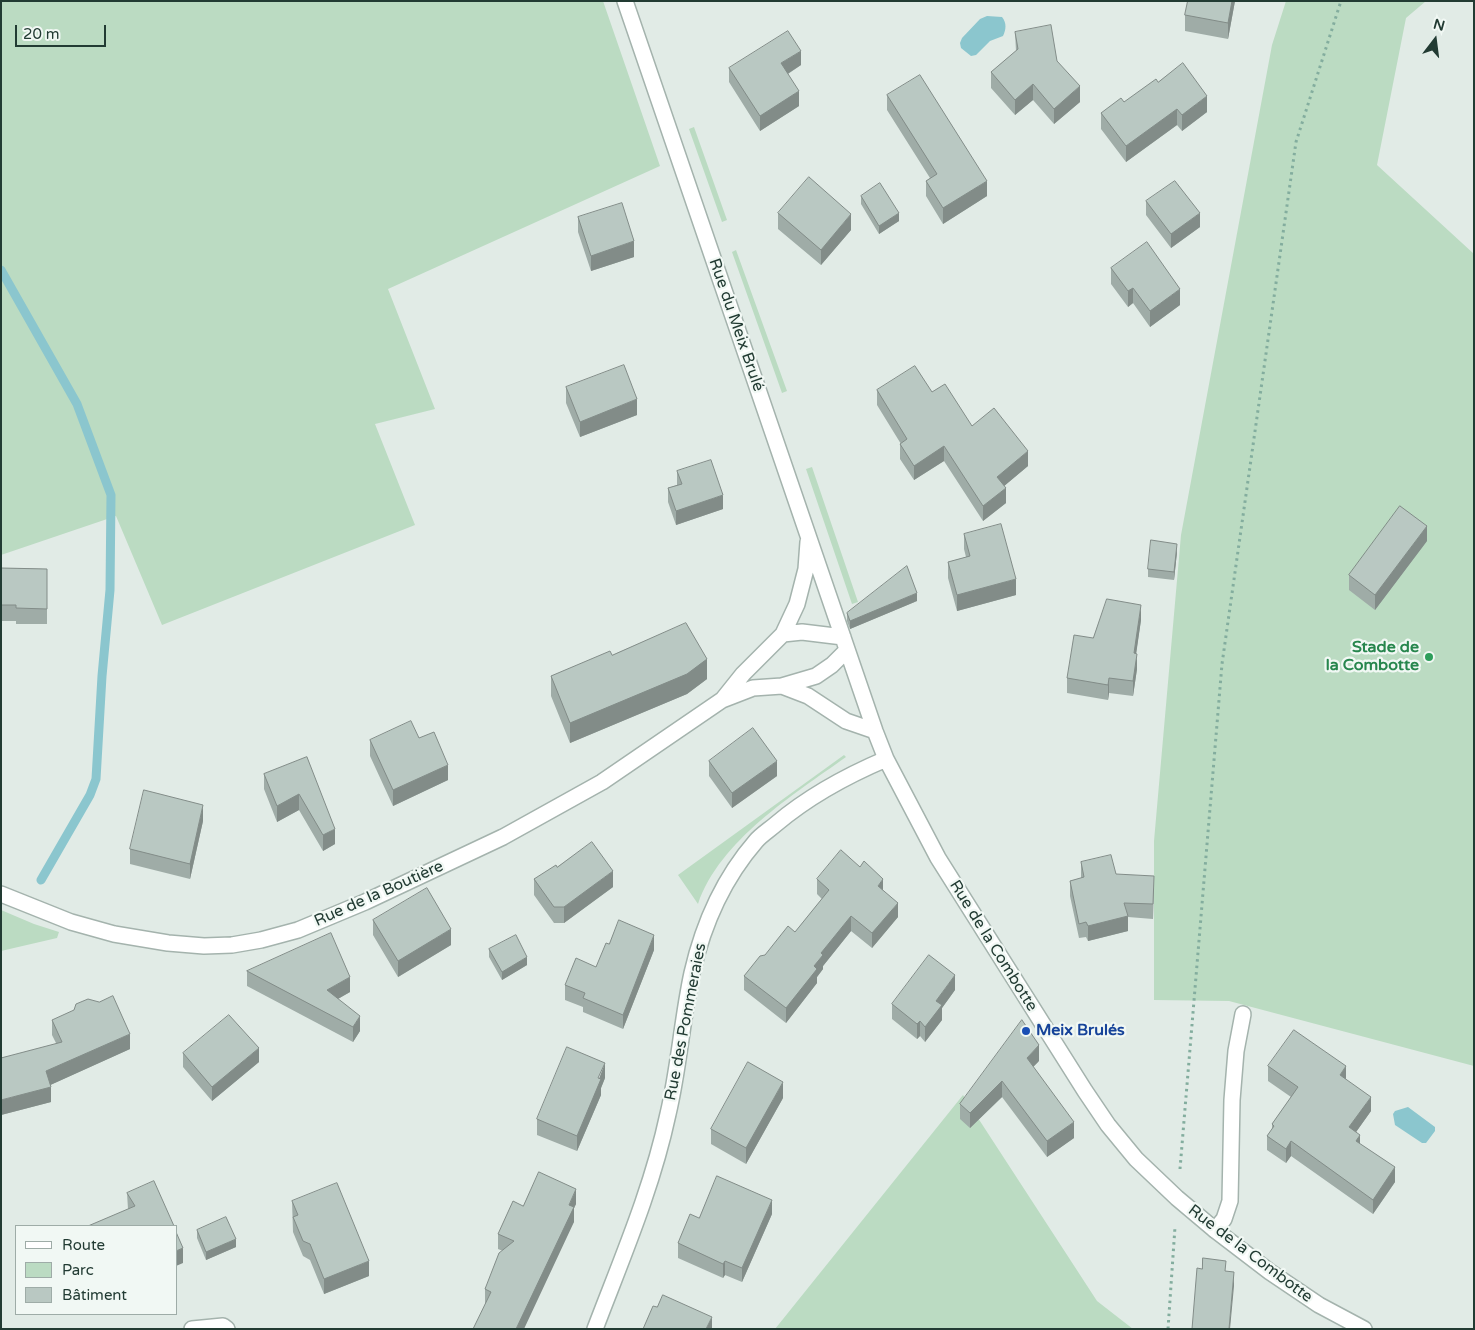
<!DOCTYPE html>
<meta charset="utf-8">
<style>
body{margin:0}
#map{position:relative;width:1475px;height:1330px;overflow:hidden;background:#e1ebe6;font-family:"Varela Round",sans-serif}
canvas{display:block}
.frame{position:absolute;inset:0;border:2px solid #223b33;pointer-events:none}
.legend{position:absolute;left:15px;top:1225px;width:162px;height:90px;box-sizing:border-box;background:#f1f8f4;border:1px solid #9eaca7;margin:0;padding:6px 9px;list-style:none;font-size:15px;color:#223b33}
.legend li{display:flex;align-items:center;gap:10px;height:25px}
.legend b{width:25px;border:1px solid #9eaca7}
.north{position:absolute;left:1410px;top:15px;width:50px;height:50px;-webkit-text-stroke:4px #f1f8f4;paint-order:stroke;rotate:15deg;font-size:14px;font-weight:700;line-height:20px;text-align:center;color:#223b33}
.north::after{content:'';display:block;margin:auto;width:18px;height:22px;background:#223b33;clip-path:polygon(50% 0,100% 100%,50% 72%,0 100%)}
.scale{position:absolute;left:15px;top:25px;width:91px;height:22px;box-sizing:border-box;border:2px solid #223b33;border-top:0;padding-left:6px;font-size:15px;line-height:18px;white-space:nowrap;color:#223b33;-webkit-text-stroke:4px #f1f8f4;paint-order:stroke}
</style>
<div id="map">
<canvas width="1475" height="1330"></canvas>
<div class="frame"></div>
<ul class="legend">
<li><b style="height:6px;background:#fff"></b>Route</li>
<li><b style="height:14px;background:#bbdbc2"></b>Parc</li>
<li><b style="height:14px;background:#b9c8c2"></b>Bâtiment</li>
</ul>
<div class="north">N</div>
<div class="scale">20 m</div>
</div>
<script>
const ctx = document.querySelector('canvas').getContext('2d');
ctx.lineJoin = 'round';
function paint(path, color) {
  ctx.fillStyle = color;
  ctx.fill(path, 'evenodd');
}
function trace(path, color, width, dash) {
  ctx.strokeStyle = color;
  ctx.lineWidth = width;
  ctx.lineCap = dash ? 'butt' : 'round';
  ctx.setLineDash(dash || []);
  ctx.stroke(path);
}
function write(font, color, halo, rows, align = 'center') {
  ctx.font = font + ' "Varela Round",sans-serif';
  ctx.lineWidth = 4.5;
  ctx.setLineDash([]);
  ctx.textBaseline = 'middle';
  ctx.strokeStyle = halo;
  ctx.fillStyle = color;
  for (const [text, x, y, turn = 0] of rows) {
    ctx.save();
    ctx.translate(x, y);
    ctx.rotate((+turn || 0) * Math.PI / 180);
    ctx.textAlign = isNaN(turn) ? turn : align;
    if (halo) ctx.strokeText(text, 0, 0);
    ctx.fillText(text, 0, 0);
    ctx.restore();
  }
}
paint(new Path2D(`
 M1,1H603L660,166L388,289L435,409L375,424L415,525L162,625L116,516L1,555Z
 M1286,1H1426L1406,18L1377,165L1474,254V1066L1229,1001L1154,1000V841L1181,535L1272,45Z
 M694,127L727,220L722,222L689,129Z
 M736,250L787,391L782,393L732,252Z
 M812,467L858,602L852,604L806,469Z
 M844,755L846,757C793,795 720,840 698,904L678,875Z
 M1,910L34,924L59,932L57,938L1,951Z
 M963,1095L1097,1301L1133,1329H775Z`), '#bbdbc2');
paint(new Path2D(`
 M987,16L1002,17C1007,23 1006,30 1003,36L990,41L976,55L971,56L961,48L960,43L962,38L980,19Z
 M1408,1107L1435,1127V1131L1426,1143H1422L1395,1125L1393,1114L1395,1111Z`), '#8bc6ce');
trace(new Path2D(`
 M1,270L77,404L111,495L110,590L102,676L96,779L90,795L41,880`), '#8bc6ce', 9);
const lane = new Path2D(`
 M1215,1230L1224,1219L1230,1201L1232,1100L1236,1051L1243,1014`);
const street = new Path2D(`
 M625,1L875,731L886,759L938,858L1085,1091L1108,1125L1136,1159L1177,1198L1215,1230L1270,1272L1319,1305L1364,1329
 M783,634L802,632L843,637
 M782,686L816,676L832,665L847,650
 M723,699L743,674L783,634L797,604L806,569L808,542
 M1,894L71,922L114,934L168,943L204,946L232,945L261,940L298,930L365,902L503,837L602,782L722,700L753,688L782,686L808,696L846,721L875,731
 M192,1329L223,1326L227,1329
 M595,1329C622,1258 652,1189 668,1114C679,1068 682,1019 692,973C703,925 723,879 756,841C761,835 769,830 776,824C809,796 846,776 886,759`);
trace(lane, '#a4b3ad', 18);
trace(street, '#a4b3ad', 18);
trace(new Path2D(`
 M1180,1169L1222,664L1296,142L1341,1
 M1168,1329L1175,1227`), '#83ad9e', 3, [2.5, 4]);
trace(lane, '#fff', 15);
trace(street, '#fff', 15);
paint(new Path2D(`
 M1188,1H1235L1228,39L1185,31V15Z
 M1015,32L1057,61L1080,102L1054,124L1033,100L1015,115L991,88V72L1016,51Z
 M801,65L788,74L799,106L760,131L729,82V68Z
 M1158,82L1207,112L1182,131L1177,125L1126,162L1101,129V113L1124,102Z
 M887,95L987,196L943,224L926,196V181L930,178L887,110Z
 M861,196L899,221L879,234L861,204Z
 M1146,201L1200,227L1171,248L1146,215Z
 M778,213L851,230L821,265L778,229Z
 M578,217L634,257L591,271L578,232Z
 M1111,268L1180,305L1150,327L1133,303L1128,307L1111,284Z
 M566,387L637,415L580,437L566,403Z
 M877,390L932,392L972,426L1028,466L1004,486L1006,503L983,521L944,461L914,480L900,459V444H901L877,405Z
 M677,471L723,509L676,525L668,502V488L677,485Z
 M964,534L1016,595L957,611L948,578V562L966,557L964,549Z
 M1427,541L1375,610L1349,590V575Z
 M1177,552L1174,580L1148,577V569Z
 M1,568L47,569V624H16V621H1Z
 M917,601L850,629L847,621V613Z
 M1141,620L1136,653L1137,669L1133,696L1109,693L1108,700L1067,693V678L1093,638Z
 M612,655L707,679L687,694L570,743L551,696V676Z
 M419,738L448,780L393,806L370,756V740Z
 M307,757L335,844L323,851L299,810L277,822L264,789V774Z
 M709,761L777,776L732,808L709,776Z
 M203,821L190,879L130,864V849Z
 M1081,862L1116,874L1154,891L1153,919L1128,917V931L1088,941L1086,937L1079,938L1070,896V881L1081,878Z
 M557,867L613,887L564,923H554L534,895V879Z
 M817,879L883,891L898,917L872,948L851,931L823,966V969L817,977V983L786,1023L744,990V976L765,955L795,932L822,899L817,894Z
 M373,920L451,945L398,977L373,935Z
 M609,944L654,950L623,1029L583,1012V1007L565,1000V985L596,967Z
 M489,949L527,965L502,980L489,957Z
 M247,971L350,992L338,999L360,1031L353,1042L247,986Z
 M955,990L942,1008V1020L925,1042L920,1036L917,1039L892,1019V1004Z
 M52,1020L130,1049L50,1085L51,1102L1,1115L56,1043L52,1035Z
 M183,1053L259,1062L212,1101L183,1067Z
 M1039,1061L1033,1067L1074,1138L1047,1157L1002,1097L970,1128L960,1119V1104Z
 M1268,1066L1346,1079L1371,1111L1356,1132L1360,1144L1395,1182L1373,1214L1291,1156L1286,1163L1267,1150V1136L1272,1129V1124L1291,1097L1268,1081Z
 M605,1078L601,1088V1095L577,1151L537,1135V1119Z
 M783,1098L746,1164L711,1144V1129Z
 M127,1193L174,1226L128,1209Z
 M292,1201L369,1276L324,1294L310,1260L303,1256L293,1232Z
 M576,1204L574,1208V1222L485,1304V1289L503,1251L498,1249V1234L523,1206Z
 M772,1214L742,1282L725,1275L723,1278L678,1258V1243L699,1218Z
 M197,1230L236,1247L206,1260L197,1238Z`), '#9faca7');
paint(new Path2D(`
 M1232,1H1235L1228,39V23Z
 M801,51V65L781,78V63Z
 M1033,84V100L1015,115V100Z
 M1080,86V102L1054,124V109Z
 M799,91V106L760,131V116Z
 M1207,96V112L1182,131V115Z
 M1177,109V125L1126,162V146Z
 M987,181V196L943,224V208Z
 M899,213V221L879,234V226Z
 M1200,213V227L1171,248V234Z
 M851,214V230L821,265V250Z
 M634,241V257L591,271V256Z
 M1133,288V303L1128,307V291Z
 M1180,289V305L1150,327V311Z
 M637,399V415L580,437V422Z
 M944,446V461L914,480V466Z
 M1028,451V466L997,492V477Z
 M1006,488V503L983,521V506Z
 M723,495V509L676,525V511Z
 M1427,526V541L1375,610V595Z
 M1177,544V552L1174,580V572Z
 M1016,579V595L957,611V595Z
 M917,593V601L850,629V621Z
 M1141,605V620L1134,669V653Z
 M1137,654V669L1133,696V681Z
 M707,659V679L687,694L570,743V723Z
 M1109,678V693L1108,700V685Z
 M777,761V776L732,808V793Z
 M448,765V780L393,806V790Z
 M299,794V810L277,822V806Z
 M203,805V821L190,879V864Z
 M335,829V844L323,851V835Z
 M613,871V887L564,923V907Z
 M883,879V893L878,886Z
 M898,903V917L872,948V933Z
 M851,916V931L823,966V969L817,977V983L786,1023V1008L814,966L821,953Z
 M1128,916V931L1088,941V926Z
 M451,929V945L398,977V961Z
 M654,935V950L623,1029V1015Z
 M527,957V965L502,980V972Z
 M955,975V990L942,1008V1020L925,1042V1027L936,1001Z
 M350,977V992L327,1005V990Z
 M360,1016V1031L353,1042V1027Z
 M920,1021V1036L917,1039V1024Z
 M130,1034V1049L46,1087V1071Z
 M1039,1045V1061L1027,1073V1058Z
 M259,1048V1062L212,1101V1087Z
 M605,1063V1078L601,1088V1095L577,1151V1136Z
 M1346,1066V1081L1340,1075Z
 M1002,1081V1097L970,1128V1113Z
 M783,1082V1098L746,1164V1148Z
 M51,1087V1102L1,1115V1100Z
 M1371,1097V1111L1349,1142V1127Z
 M1074,1122V1138L1047,1157V1141Z
 M1360,1135V1150L1356,1141Z
 M1291,1141V1156L1286,1163V1149Z
 M1395,1167V1182L1373,1214V1200Z
 M576,1189V1204L574,1208V1222L524,1329H516Z
 M772,1200V1214L742,1282V1268Z
 M236,1239V1247L206,1260V1252Z
 M183,1248V1263L176,1266V1251Z
 M369,1261V1276L324,1294V1279Z
 M725,1261V1275L723,1278V1264Z
 M1234,1272V1286L1230,1329H1229Z
 M712,1317V1329H706Z`), '#828c88');
const building = new Path2D(`
 M1188,1H1232L1228,23L1185,15Z
 M1051,25L1057,61L1080,86L1054,109L1033,84L1015,100L991,72L1018,49L1015,32Z
 M788,31L801,51L781,63L799,91L760,116L729,68Z
 M1183,63L1207,96L1182,115L1177,109L1126,146L1101,113L1121,98L1124,102L1156,79L1158,82Z
 M920,75L987,181L943,208L926,181L937,174L887,95Z
 M809,177L851,214L821,250L778,213Z
 M1175,181L1200,213L1171,234L1146,201Z
 M880,183L899,213L879,226L861,196Z
 M622,203L634,241L591,256L578,217Z
 M1147,242L1180,289L1150,311L1133,288L1128,291L1111,268Z
 M624,365L637,399L580,422L566,387Z
 M915,366L932,392L945,384L972,426L994,408L1028,451L997,477L1006,488L983,506L944,446L914,466L900,444L907,439L877,390Z
 M711,460L723,495L676,511L668,488L682,484L677,471Z
 M1400,506L1427,526L1375,595L1349,575Z
 M1001,524L1016,579L957,595L948,562L970,556L964,534Z
 M1151,540L1177,544L1174,572L1148,569Z
 M907,566L917,593L850,621L847,613Z
 M1,568L47,569V609L16,608V605H1Z
 M1107,599L1141,605L1134,653L1137,654L1133,681L1109,678L1108,685L1067,678L1074,635L1093,638Z
 M686,623L707,659L687,674L570,723L551,676L610,651L612,655Z
 M411,721L419,738L434,732L448,765L393,790L370,740Z
 M753,728L777,761L732,793L709,761Z
 M307,757L335,829L323,835L299,794L277,806L264,774Z
 M144,790L203,805L190,864L130,849Z
 M592,842L613,871L564,907H554L534,879L556,865L557,867Z
 M841,850L860,867L864,861L883,879L878,886L898,903L872,933L851,916L821,953L823,955L814,966L817,969L786,1008L744,976L760,956L765,955L788,926L795,932L829,890L817,879Z
 M1111,855L1116,874L1154,876L1153,904L1124,903L1128,916L1088,926L1086,922L1079,924L1070,881L1084,877L1081,862Z
 M427,888L451,929L398,961L373,920Z
 M619,920L654,935L623,1015L583,998L585,993L565,985L576,958L596,967L606,943L609,944Z
 M331,933L350,977L327,990L360,1016L353,1027L247,971Z
 M516,935L527,957L502,972L489,949Z
 M929,955L955,975L936,1001L942,1005L925,1027L920,1021L917,1024L892,1004Z
 M113,996L130,1034L46,1071L51,1087L1,1100V1058L62,1042L52,1020L74,1010L76,1004L88,999L99,1002Z
 M229,1015L259,1048L212,1087L183,1053Z
 M1022,1020L1039,1045L1027,1058L1074,1122L1047,1141L1002,1081L970,1113L960,1104Z
 M1294,1030L1346,1066L1340,1075L1371,1097L1349,1127L1360,1135L1356,1141L1395,1167L1373,1200L1291,1141L1286,1149L1267,1136L1274,1126L1272,1124L1298,1087L1268,1066Z
 M567,1047L605,1063L598,1078L601,1079L577,1136L537,1119Z
 M748,1062L783,1082L746,1148L711,1129Z
 M539,1172L576,1189L569,1205L574,1207L516,1329H473L491,1292L485,1289L499,1253L514,1241L498,1234L513,1201L523,1206Z
 M717,1176L772,1200L742,1268L725,1261L723,1264L678,1243L690,1214L699,1218Z
 M154,1181L174,1226H88L135,1206L127,1193Z
 M337,1183L369,1261L324,1279L310,1244L303,1241L293,1217L298,1215L292,1201Z
 M226,1217L236,1239L206,1252L197,1230Z
 M176,1232L183,1248L176,1251Z
 M1203,1258L1226,1261L1225,1271L1234,1272L1229,1329H1192L1197,1268L1202,1269Z
 M663,1295L712,1317L706,1329H643L653,1306L657,1307Z`);
paint(building, '#b9c8c2');
trace(building, '#828c88', 1);
for (const [x, y, r, color] of [
 [1429,657,5,"#2e9e5b"],
 [1026,1031,5,"#1a4fb4"]
]) {
  const dot = new Path2D();
  dot.arc(x, y, r, 0, 2 * Math.PI);
  ctx.fillStyle = color;
  ctx.fill(dot);
  trace(dot, '#f1f8f4', 2);
}
write('16px', '#223b33', '#f1f8f4', [
 ["Rue du Meix Brulé",736,325,71],
 ["Rue de la Boutière",379,894,-24],
 ["Rue de la Combotte",993,946,58],
 ["Rue des Pommeraies",686,1022,-79],
 ["Rue de la Combotte",1250,1254,37]
]);
write('bold 16px', '#27864d', '#f1f8f4', [
 ["Stade de",1419,648],
 ["la Combotte",1419,666]
], 'right');
write('bold 16px', '#164399', '#f1f8f4', [
 ["Meix Brulés",1036,1031]
], 'left');
</script>
